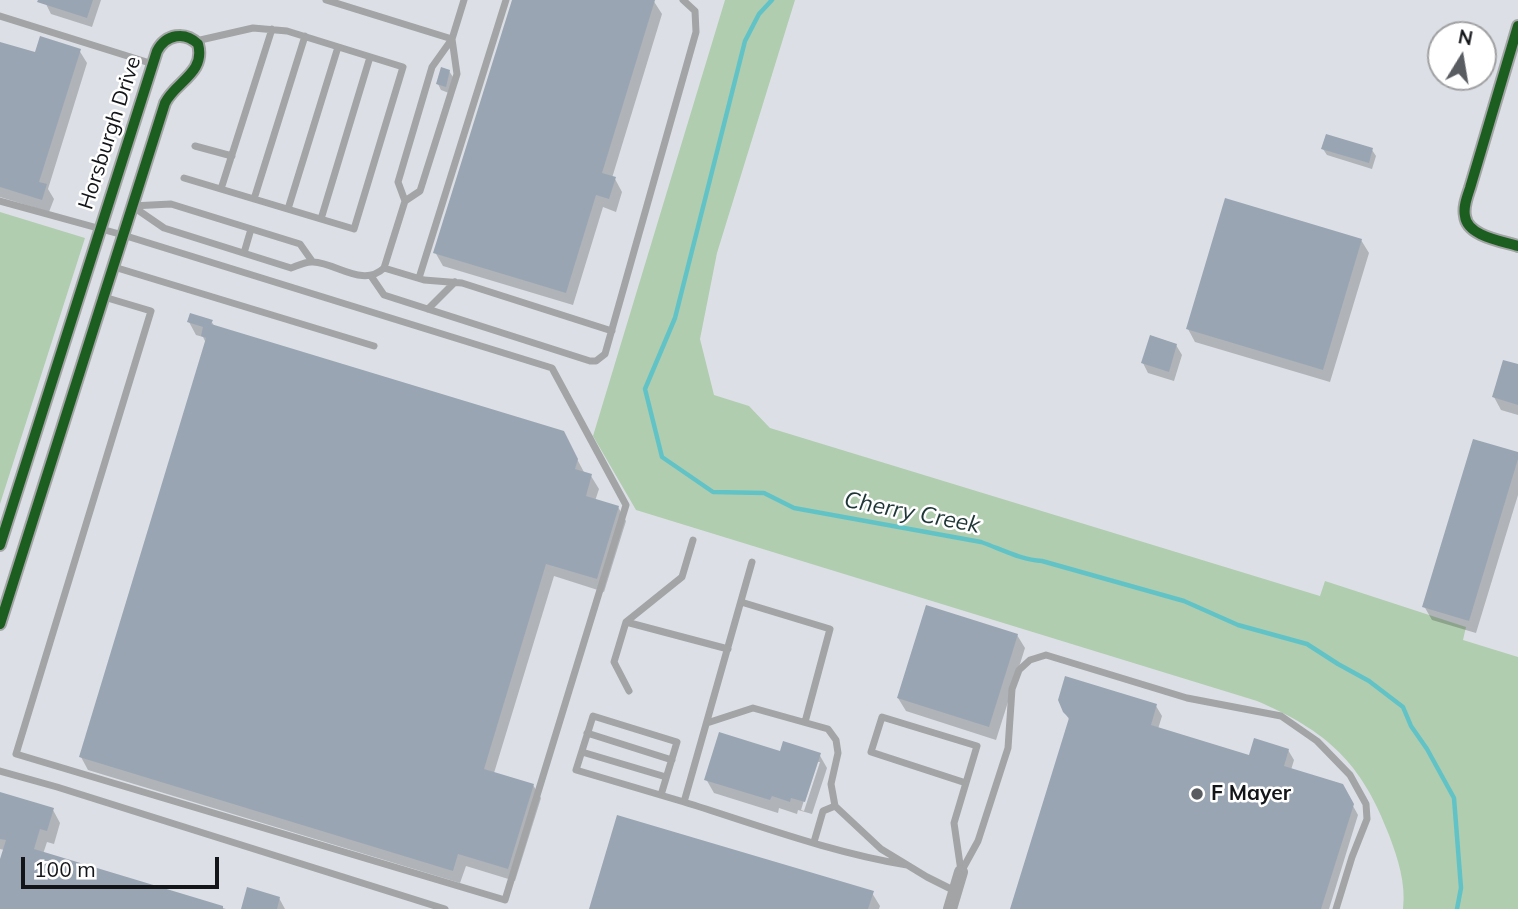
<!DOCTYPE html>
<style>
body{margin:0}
#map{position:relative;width:1518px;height:909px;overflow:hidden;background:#dce0e6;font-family:Mulish,sans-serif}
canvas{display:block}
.north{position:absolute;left:1427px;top:21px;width:70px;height:70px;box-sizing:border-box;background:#fff;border:2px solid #a1a1a3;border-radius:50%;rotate:11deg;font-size:19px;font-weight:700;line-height:28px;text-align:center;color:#131519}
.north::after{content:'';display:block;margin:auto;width:24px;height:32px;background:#595c61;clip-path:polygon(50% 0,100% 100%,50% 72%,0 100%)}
.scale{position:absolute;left:21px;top:857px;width:198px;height:32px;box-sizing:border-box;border:4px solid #131519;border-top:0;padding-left:9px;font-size:21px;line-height:24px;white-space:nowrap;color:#131519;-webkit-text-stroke:5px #fff;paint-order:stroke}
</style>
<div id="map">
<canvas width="1518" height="909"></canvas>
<div class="north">N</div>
<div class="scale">100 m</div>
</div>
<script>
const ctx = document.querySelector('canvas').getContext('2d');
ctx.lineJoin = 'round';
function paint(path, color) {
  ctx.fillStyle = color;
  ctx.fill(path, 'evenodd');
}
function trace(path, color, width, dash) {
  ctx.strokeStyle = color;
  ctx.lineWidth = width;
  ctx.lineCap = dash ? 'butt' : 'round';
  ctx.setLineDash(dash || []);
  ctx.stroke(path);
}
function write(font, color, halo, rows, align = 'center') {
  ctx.font = font + ' Mulish,sans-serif';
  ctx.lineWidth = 5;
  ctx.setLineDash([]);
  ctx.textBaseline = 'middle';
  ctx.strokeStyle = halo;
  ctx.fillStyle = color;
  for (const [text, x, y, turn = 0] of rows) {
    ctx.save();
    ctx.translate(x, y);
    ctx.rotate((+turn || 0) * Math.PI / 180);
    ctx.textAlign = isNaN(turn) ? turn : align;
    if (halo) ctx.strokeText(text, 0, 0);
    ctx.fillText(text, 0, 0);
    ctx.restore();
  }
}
paint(new Path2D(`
 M725,0H795L717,253L700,339L714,395L749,406L770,428L1320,596L1325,581L1466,627L1463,640L1518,657V909H1403C1406,883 1398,859 1389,835C1362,763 1327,731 1257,701L636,510L593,436Z
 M0,212L85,238L0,504Z`), '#b1cdb0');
paint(new Path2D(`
 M47,0H101L92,27L51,14L46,4Z
 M513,0H653L662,14L612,178L615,179L622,192L616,212L603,207L573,305L443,266L435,252Z
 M0,43L36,55L79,50L87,63L48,189L54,199L49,212L0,197Z
 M449,71L453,77L449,93L441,90L438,84Z
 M1323,149L1372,150L1376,156L1372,169L1327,155Z
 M1361,240L1369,253L1330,382L1195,342L1188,329Z
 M211,321L215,327L570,446L585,474L591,476L599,489L595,501L618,507L626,521L604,592L554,576L494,773L533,785L541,798L515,881L466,866L460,883L88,770L81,757L206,343L203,337L196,335L189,322Z
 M1176,345L1182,355L1174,381L1148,373L1143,363Z
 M1518,366V415L1501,410L1494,397Z
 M1518,454V495L1476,633L1432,620L1424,606Z
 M1017,635L1025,648L996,740L906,711L898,698Z
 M1156,706L1162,716L1158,729L1250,757L1288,750L1294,760L1291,770L1342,786L1358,815L1329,909H1012L1070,721L1064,711Z
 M781,753L819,754L827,768L812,814L798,810L797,814L779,808L778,813L714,793L706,779ZM816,762H820L804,811L801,810Z
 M0,798L53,810L60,823L54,844L47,842L43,854L226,909H0V865L4,850L0,849Z
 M872,893L880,906L879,909H591Z
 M279,898L285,909H242Z`), '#0003');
trace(new Path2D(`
 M772,0L759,14L745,41L675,318L645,389L662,457L713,492L764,493L794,508L981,542C1001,549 1021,560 1042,561L1184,601L1238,625L1307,644L1338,664L1369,681L1403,707L1411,726L1427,749L1454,798L1461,888L1457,909`), '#62c3c7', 4.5);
paint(new Path2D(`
 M38,0H93L87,18L37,2Z
 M512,0H655L602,173L616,177L609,199L596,195L566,293L433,253Z
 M40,36L81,49L39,182L47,184L42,200L0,187V42L35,52Z
 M441,67L450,70L446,87L436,84Z
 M1326,134L1373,148L1369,163L1321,149Z
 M1225,198L1362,239L1323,370L1186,329Z
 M190,313L213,320L211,324L564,431L578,459L575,469L592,474L586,496L619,506L597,579L546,564L484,769L534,784L508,869L458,854L453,871L79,757L206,338L201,336L203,327L187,322Z
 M1150,335L1177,344L1169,372L1141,363Z
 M1503,360L1518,364V405L1492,397Z
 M1473,439L1518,452V459L1469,621L1422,607Z
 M926,605L1018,634L989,727L897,698Z
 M1065,676L1157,704L1151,725L1249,755L1254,738L1289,749L1284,766L1343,784L1354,804L1321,909H1010L1069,718L1063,712L1058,700Z
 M719,732L780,751L783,741L821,753L805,802L791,798L790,802L772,796L770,800L704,780Z
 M0,792L54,808L47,831L40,829L34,849L223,906V909H0V859L6,840L0,839Z
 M617,815L874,891L868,909H589Z
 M247,887L280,897L277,909H241Z`), '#9aa5b3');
trace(new Path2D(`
 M326,0L452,39L464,0
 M0,16L153,64
 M195,146L232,156
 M184,178L354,229L403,67L287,31L253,28L196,41
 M221,189L272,29
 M254,199L305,36
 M0,201L123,235L552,368L626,505L505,900L16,754L151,311L104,297
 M405,201L420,191L457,74L452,39
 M132,206L164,228L291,268C297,266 306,261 313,262C337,263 363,288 384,268L405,201L398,182L432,67L452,39
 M132,206L171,204L300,244L312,261
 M288,209L338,47
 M321,219L370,57
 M244,253L251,229
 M114,267L374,346
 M384,268L424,280L462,283L612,331
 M371,276L384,295L590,361H596L605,354L696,32L695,11L683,0
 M419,278L506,0
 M428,309L455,282
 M752,562L684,802C758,825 832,853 907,865
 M741,602L830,629L805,722
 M626,622L728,649
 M629,691L614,662L626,622L682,577L693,540
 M707,723L753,708L828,729L836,740L838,753L831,784L835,806L881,849L927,877L955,891
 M587,733L672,760
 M582,752L666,777
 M0,771L57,787L445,909
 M661,795L677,742L593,716L576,770L684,802
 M814,842L823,811L835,806
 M961,871L954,823L977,746L882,717L871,752L966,783
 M961,872L978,841L1008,748L1012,689L1019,670L1030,660L1046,655L1187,698L1281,716L1317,741L1350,775L1366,804L1367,819L1352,857L1336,909`), '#a3a4a5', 7);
trace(new Path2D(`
 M1518,26L1470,188C1467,197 1463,207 1465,216C1467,236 1502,241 1518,246
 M0,545L157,51C166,34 185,31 198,44C206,73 175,82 165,103L0,624
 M950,909L961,872`), '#a3a4a5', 14);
trace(new Path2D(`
 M1518,26L1470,188C1467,197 1463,207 1465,216C1467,236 1502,241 1518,246
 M0,545L157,51C166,34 185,31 198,44C206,73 175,82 165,103L0,624`), '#1b5e20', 10);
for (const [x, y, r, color] of [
 [1197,794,7,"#595c61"]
]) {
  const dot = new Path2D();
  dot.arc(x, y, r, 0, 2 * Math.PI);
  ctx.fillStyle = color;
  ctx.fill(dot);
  trace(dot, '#fff', 2.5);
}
write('21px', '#131519', '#fff', [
 ["Horsburgh Drive",110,133,-72]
]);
write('bold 21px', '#131519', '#fff', [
 ["F Mayer",1211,794]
], 'left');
write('italic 23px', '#1f3636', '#fff', [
 ["Cherry Creek",912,513,11]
]);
</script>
